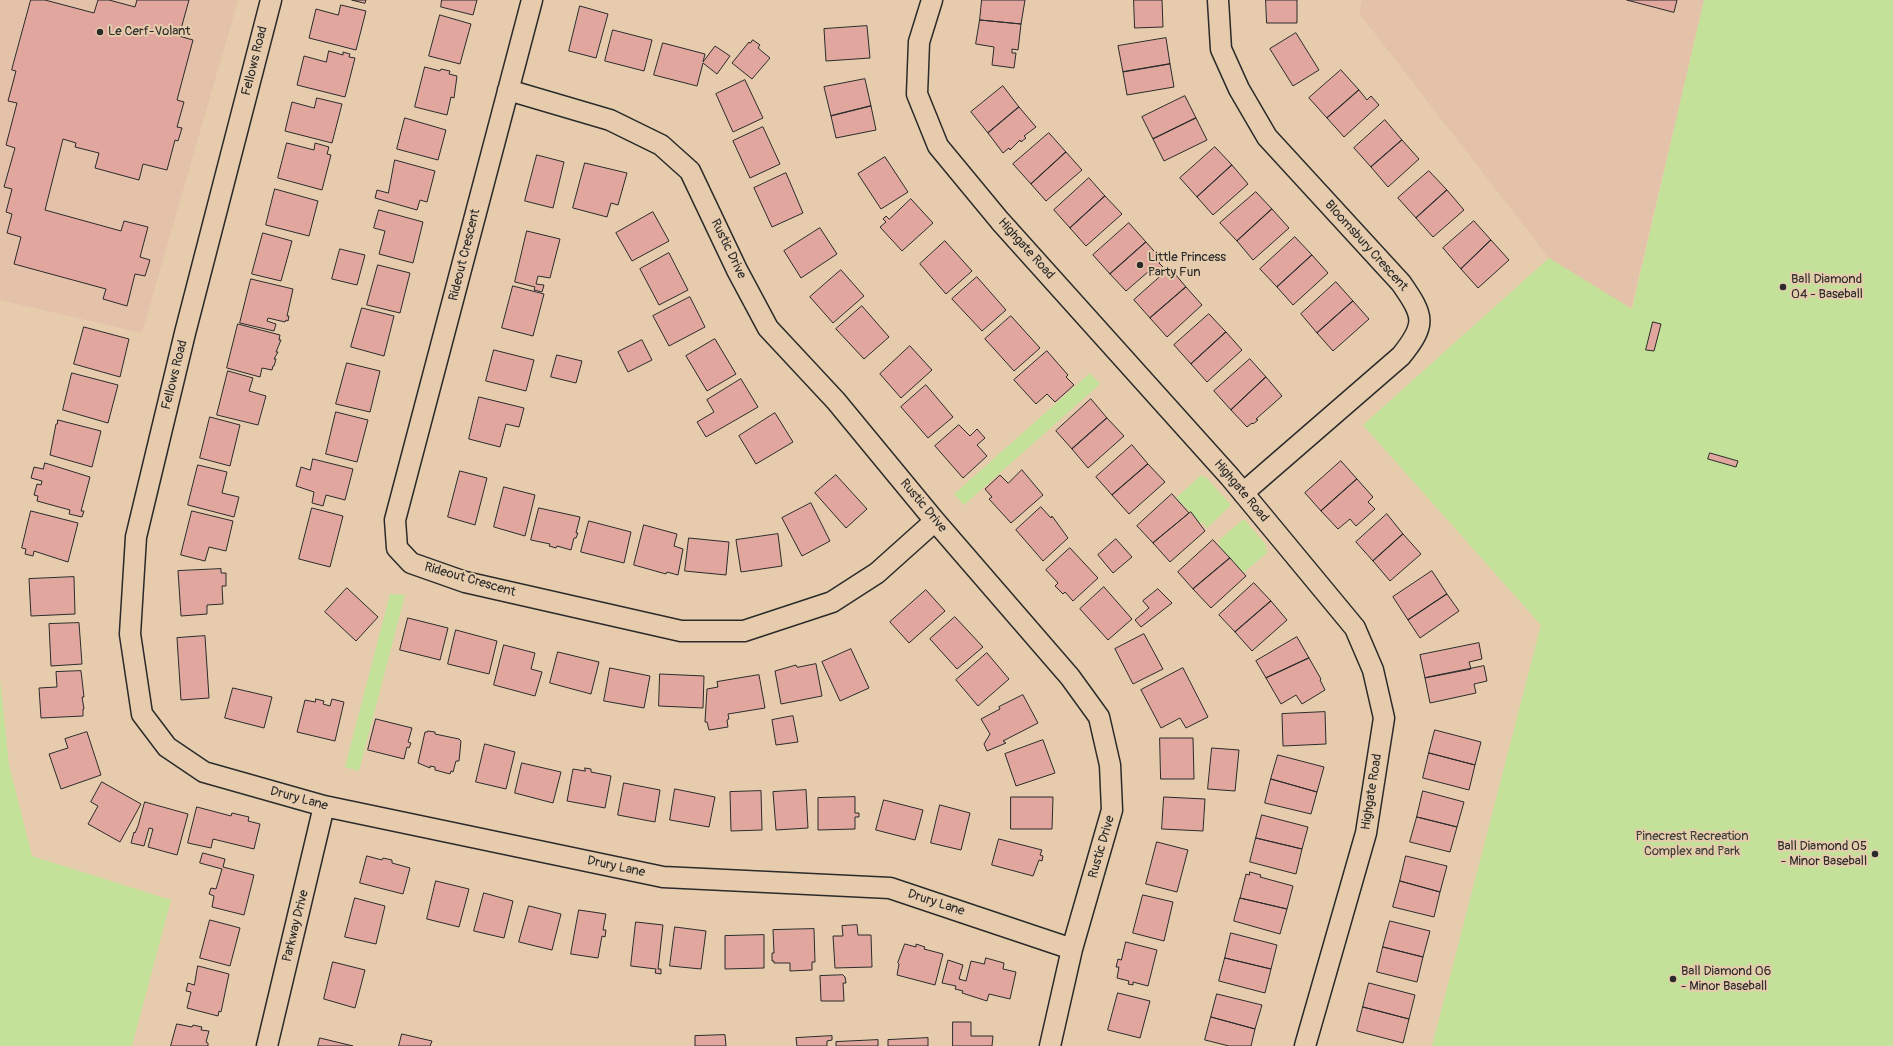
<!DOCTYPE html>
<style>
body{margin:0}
canvas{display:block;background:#e6ccad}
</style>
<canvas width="1893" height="1046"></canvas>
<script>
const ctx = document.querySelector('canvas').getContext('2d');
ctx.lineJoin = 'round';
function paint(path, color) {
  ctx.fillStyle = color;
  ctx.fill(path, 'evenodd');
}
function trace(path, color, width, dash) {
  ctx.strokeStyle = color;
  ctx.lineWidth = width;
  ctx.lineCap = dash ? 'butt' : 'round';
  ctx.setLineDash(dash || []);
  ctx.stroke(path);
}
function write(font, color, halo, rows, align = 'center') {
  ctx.font = font + ' Pangolin,sans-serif';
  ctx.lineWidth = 4;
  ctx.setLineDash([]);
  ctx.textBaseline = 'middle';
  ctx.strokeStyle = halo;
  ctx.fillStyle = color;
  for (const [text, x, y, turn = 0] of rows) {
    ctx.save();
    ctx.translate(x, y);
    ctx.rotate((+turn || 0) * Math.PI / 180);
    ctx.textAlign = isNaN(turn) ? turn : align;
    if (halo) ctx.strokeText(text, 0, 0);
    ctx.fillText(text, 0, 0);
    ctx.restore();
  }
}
paint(new Path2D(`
 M0,0H238L142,333L0,300Z
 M1362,0H1704L1631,309L1549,258L1359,13Z`), '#e4c1a9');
paint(new Path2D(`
 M1704,0H1893V1046H1432L1541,625L1363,425L1549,258L1632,309Z
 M1090,373L1100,384L964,505L954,494Z
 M1201,475L1203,477L1205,476L1231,505L1207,528L1202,522L1200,524L1196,521L1198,520L1176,498Z
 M1244,519L1267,546L1265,548L1268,552L1243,573L1219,546V540Z
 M390,594L405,595L359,771L345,767Z
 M0,679L9,765L32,856L171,900L132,1046H0Z`), '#c4e199');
const building = new Path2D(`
 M31,0H45L94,13L98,0H109L135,7L137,0H189L179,36L193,40L177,100L184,102L177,127L182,128L178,141L175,140L167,170L143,164L139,180L95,168L99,153L75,147L76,143L63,139L45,210L121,231L124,221L148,227L140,257L150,260L145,276L135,274L127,306L103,299L106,289L14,264L21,237L7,233L12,214L6,212L12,189L4,187L15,148L6,145L17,103L8,101L16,71L12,70Z
 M352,0H366L365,3Z
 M442,0H477L473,15L441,7Z
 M982,0H1025L1021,24L980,20Z
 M1134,0H1162L1163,27L1135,28Z
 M1266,0H1297V23H1267Z
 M1627,0H1677L1674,12Z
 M341,5L366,11L356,50L309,38L316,9L338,15Z
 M580,6L608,14L596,58L569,51Z
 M440,15L471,24L460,64L429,56Z
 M980,20L1021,24L1018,50L1012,49V53H1016L1014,68L992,65L994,47L976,44Z
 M867,26L870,58L826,61L824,29Z
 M613,30L652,40L644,71L605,61Z
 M1296,33L1319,70L1293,86L1270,49Z
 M1166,38L1170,64L1123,72L1118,46Z
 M753,40L760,45L758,48L770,58L752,79L732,63L749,42L750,43Z
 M663,43L705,54L703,62L715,46L730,56L717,74L703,63L697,86L654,75Z
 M329,51L343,55V52L350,54L349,57L355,58L345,97L297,85L304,56L326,62Z
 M1170,64L1174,87L1127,95L1123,72Z
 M425,67L440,71L441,69L450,71L449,74L457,76L454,98L451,97L447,115L415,107Z
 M1341,70L1359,90L1327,118L1309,98Z
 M865,79L871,106L831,116L824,87Z
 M745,80L763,118L733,132L716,94Z
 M1003,86L1019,107L988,133L971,112Z
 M1359,90L1367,100L1371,96L1379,105L1344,137L1327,118Z
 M1185,96L1196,118L1153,139L1142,117Z
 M317,98L342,104L332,143L285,131L292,102L314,108Z
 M871,106L876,130L836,138L831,116Z
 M1019,107L1036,127L1024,136L1026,138L1021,142L1020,140L1010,150L1009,148L1003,153L988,133Z
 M405,118L446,130L438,160L397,149Z
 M1196,118L1207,140L1164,161L1153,139Z
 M1385,120L1402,140L1371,167L1354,148Z
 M763,127L780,164L750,178L733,141Z
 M1049,133L1066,152L1031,184L1013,164Z
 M1402,140L1419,159L1388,187L1371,167Z
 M287,143L314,150L315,143L329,147L327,154L331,155L322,190L278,178Z
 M1215,147L1232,165L1197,197L1180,178Z
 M1066,152L1082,170L1046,201L1031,184Z
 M537,155L564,162L553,208L525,201Z
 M885,157L908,192L881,209L858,174Z
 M395,160L435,171L427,202L420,200L417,210L375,198L377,190L388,193Z
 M585,163L627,173L618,205L611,203L607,217L573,208Z
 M1232,165L1248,184L1213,215L1197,197Z
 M1429,171L1447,190L1416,218L1398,198Z
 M786,173L803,213L772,227L754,188Z
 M1089,178L1105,196L1070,228L1054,210Z
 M275,189L318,201L309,236L266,225Z
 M1447,190L1464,210L1433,237L1416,218Z
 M1256,192L1272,209L1237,241L1220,223Z
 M1105,196L1122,214L1086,246L1070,228Z
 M911,199L933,223L902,251L880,227L886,222L883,219L886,216L889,219Z
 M1272,209L1289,228L1253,260L1237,241Z
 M379,210L423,222L413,263L379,254L385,231L374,228Z
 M653,212L669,241L632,261L616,233Z
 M1474,221L1491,240L1461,269L1443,248Z
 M1129,223L1146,242L1110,274L1093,255Z
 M820,228L837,254L801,278L784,251Z
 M527,231L560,239L550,278L538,276L536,284L544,285L542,292L534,290L535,287L515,282Z
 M263,233L292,241L281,281L252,274Z
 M1295,237L1312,255L1277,287L1260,269Z
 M1491,240L1509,260L1478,288L1461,269Z
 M945,241L972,271L946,294L920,264Z
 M1146,242L1162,260L1159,263L1163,267L1153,275L1149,271L1126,291L1110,274Z
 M340,249L365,255L357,285L332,279Z
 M669,253L688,290L659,305L640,269Z
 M1312,255L1328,273L1293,305L1277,287Z
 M378,265L410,273L400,313L367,305Z
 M1170,268L1186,287L1150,318L1134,300Z
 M841,270L864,296L833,323L810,297Z
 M977,277L1006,310L982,331L952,299Z
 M251,279L293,289L287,316H289L288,321L286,320L285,322L268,318L267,321L276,324L274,331L240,323Z
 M1336,282L1353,301L1317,333L1301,314Z
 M513,286L544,294L533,336L502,328Z
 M1186,287L1202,305L1167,337L1150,318Z
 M690,297L705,327L669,346L653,316Z
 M1353,301L1369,319L1333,351L1317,333Z
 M862,306L889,337L864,359L836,329Z
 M362,308L394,316L384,356L351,347Z
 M1209,314L1226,332L1191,364L1174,345Z
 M1011,316L1040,348L1014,371L985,339Z
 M1653,322L1661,324L1654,351L1646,350Z
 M238,324L280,335L279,340H281L276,352H278L274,359H276L274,366H273L272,370L262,368L260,377L227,368Z
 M84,327L129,339L120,377L74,364Z
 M1226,332L1242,350L1207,382L1191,364Z
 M715,339L736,374L707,391L686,356Z
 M642,340L652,360L628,372L618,352Z
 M910,346L932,370L901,398L880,374Z
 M494,350L534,360L526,391L486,381Z
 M1047,351L1068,375L1066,377L1074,385L1055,402L1047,394L1036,404L1014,380Z
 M557,355L582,361L576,383L551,377Z
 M1250,359L1266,377L1231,410L1214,391Z
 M347,363L380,371L370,412L336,404Z
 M228,371L253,378L249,391L266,396L258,425L217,415Z
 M72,373L118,385L108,423L63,410Z
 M1266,377L1282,396L1256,419L1258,420L1253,424L1252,423L1247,427L1231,410Z
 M741,379L758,407L706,437L697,422L714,412L707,400Z
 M926,385L953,417L928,438L901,407Z
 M479,397L524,408L519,427L506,424L500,447L469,439Z
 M1091,399L1107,418L1072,449L1056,431Z
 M336,412L368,420L357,462L326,454Z
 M775,413L793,442L756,464L739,436Z
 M210,417L240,425L230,466L200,458Z
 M1107,418L1124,436L1088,468L1072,449Z
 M58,420L101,431L92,467L50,455L56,424H57Z
 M959,425L970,436L977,429L985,438L977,445L987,456L963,478L935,446Z
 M1132,445L1148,464L1112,495L1096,477Z
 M1710,453L1738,461L1736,467L1708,459Z
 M313,459L353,469L345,500L326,495L323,506L312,503L314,492L296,486L301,467L310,470Z
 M1341,461L1357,479L1321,511L1305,493Z
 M45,463L90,477L81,511H84L82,517L69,514L70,510L37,501L38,496L34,495L37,484L41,485L42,481L31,478L34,467L43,469Z
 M1148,464L1165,482L1129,514L1112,495Z
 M198,465L227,472L222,493L239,497L234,517L188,505Z
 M1022,470L1043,495L1011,523L989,499L992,497L985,489L1000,475L1008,483Z
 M460,471L487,478L475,525L448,517Z
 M836,475L867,509L846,528L815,493Z
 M1357,479L1373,497L1368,502L1375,509L1356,526L1350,519L1338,529L1321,511Z
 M504,487L535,495L525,536L494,527Z
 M1172,494L1189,513L1153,543L1137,526Z
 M811,503L830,541L802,556L782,518Z
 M1041,507L1051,518L1052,516L1068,538L1043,561L1016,530Z
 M312,508L343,516L330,567L299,559Z
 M539,508L580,517L576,533H578L576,538H574L571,550L557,546L556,548L549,546L550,544L531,540Z
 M31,511L78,523L68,562L34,551L33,556L25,554L26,549L22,548Z
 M192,511L233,521L226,551L209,547L205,561L181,555Z
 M1191,512L1205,531L1170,562L1153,543Z
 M1387,514L1403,534L1373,561L1356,542Z
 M589,521L631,532L624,563L581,552Z
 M644,525L677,534L674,546L683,549L678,575L667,572L666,574L634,565Z
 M778,534L782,566L741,572L736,540Z
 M1403,534L1421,554L1390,581L1373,561Z
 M689,538L729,542L726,575L685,571Z
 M1116,539L1132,557L1113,573L1098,555Z
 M1213,540L1230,558L1193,589L1178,572Z
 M1070,548L1098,578L1073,601L1065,592L1063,594L1055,586L1058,583L1046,570Z
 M1230,558L1246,576L1211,608L1193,589Z
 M221,569V573H226V586H222L223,604L207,605V614L181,616L178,571Z
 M1432,571L1447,594L1408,620L1393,597Z
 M74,577L75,614L31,616L29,579Z
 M1254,583L1271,601L1235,632L1219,615Z
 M1104,587L1132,619L1108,640L1080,609Z
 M347,588L378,617L356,641L325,612Z
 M1158,589L1172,603L1141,627L1135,620L1149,608L1143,601Z
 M926,590L945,611L909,643L890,622Z
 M1447,594L1459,611L1420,638L1408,620Z
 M1271,601L1287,620L1252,651L1235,632Z
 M955,617L983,647L957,669L930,639Z
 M408,618L448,628L440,660L400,650Z
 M79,623L82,664L51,666L49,624Z
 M456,630L497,641L489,674L448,664Z
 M1144,634L1163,669L1133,684L1115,649Z
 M205,636L209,698L181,700L177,638Z
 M1297,637L1309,658L1266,678L1256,661Z
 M1479,643L1482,659L1469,662L1471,669L1425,678L1420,655Z
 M504,645L535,653L531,669L542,672L535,696L494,685Z
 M851,649L869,688L840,701L822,662Z
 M558,652L599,662L591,694L550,683Z
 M987,653L1009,679L978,706L956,680Z
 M1309,658L1321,679L1320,680L1325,690L1302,704L1296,695L1281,704L1266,678Z
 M816,664L822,696L781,704L775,671L796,665L797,667Z
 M1484,666L1487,681L1474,684L1476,693L1430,703L1425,678Z
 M610,668L650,676L644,708L604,701Z
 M1183,668L1208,717L1186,728L1180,718L1161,728L1141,690Z
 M81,671L84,697H82L84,709H83V716L41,718L39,688L57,687L56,672Z
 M660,674L704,676L703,708L659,706Z
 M759,675L765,708L728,714L729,719L727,720L728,727L709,730L707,722H705L707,689L718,687L717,682Z
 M233,688L272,697L264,728L225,718Z
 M1023,695L1038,723L1003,741L1006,743L987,751L984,744L990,734L981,719L1000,709L999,707Z
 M316,699L324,701L323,704L330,706L332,699L344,702L335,741L297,732L305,700L315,702Z
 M1325,712L1326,744L1283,746L1282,714Z
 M793,716L798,742L776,745L772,720Z
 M376,719L412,728L408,742L411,743L409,748L407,747L404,759L368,750Z
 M1435,730L1481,742L1475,765L1429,753Z
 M428,731L435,732V734L459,739L461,741L459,761H456L453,772L451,771L450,774L435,770V767L430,766V768L418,763L425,732H427Z
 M87,732L101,775L61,789L49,754L68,748L65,739Z
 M1160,738H1193L1194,779H1161Z
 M1043,740L1055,773L1016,786L1005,754Z
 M485,744L515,752L506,789L476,782Z
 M1212,748L1239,750L1235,791L1208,789Z
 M1429,753L1475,765L1469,790L1423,778Z
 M1278,755L1324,767L1317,792L1271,779Z
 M522,763L561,772L553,803L515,793Z
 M585,768L591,769V772L611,776L605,808L567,801L573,769L585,771Z
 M1271,779L1317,792L1311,814L1265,803Z
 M102,782L141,804L120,842L88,824L98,806L91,802Z
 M624,783L660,790L655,822L618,815Z
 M675,789L715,797L709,827L670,820Z
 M806,790L808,828L776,830L773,792Z
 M761,791L762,830L731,831L730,792Z
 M1423,791L1464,802L1457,827L1417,817Z
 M855,797V813H859V817H855V829L818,830V798Z
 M1011,797H1053L1052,829H1011Z
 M1164,797L1205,799L1203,831L1162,829Z
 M884,800L923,810L915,840L876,830Z
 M145,802L188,814L177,855L148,847L153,829L149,828L144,846L131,843L134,832L135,833L138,826Z
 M940,805L970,813L961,850L931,843Z
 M197,807L231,816L232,813L249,817L248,821L260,824L254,849L213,839L211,848L188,843Z
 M1262,815L1308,827L1302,849L1256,838Z
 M1417,817L1457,827L1450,852L1410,842Z
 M1256,838L1302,849L1296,874L1250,862Z
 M999,839L1042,850L1040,855L1043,856L1042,861L1039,860L1033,876L992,865Z
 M1157,842L1188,850L1177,892L1146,884Z
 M203,853L225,859L223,867L254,875L244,915L212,907L214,896L209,894L211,888L216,889L222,869L200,863Z
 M367,856L382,860L383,858L392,860V863L410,868L403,894L360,883Z
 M1406,856L1447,866L1440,892L1400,881Z
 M1250,872L1261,875L1260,877L1293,886L1287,909L1240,898L1246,874L1249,875Z
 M436,881L469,889L459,927L427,919Z
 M1400,881L1440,892L1434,917L1393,907Z
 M484,893L513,901L504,938L474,931Z
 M1143,895L1173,902L1164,941L1133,933Z
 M355,898L385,906L376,944L345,937Z
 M1240,898L1287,909L1280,934L1234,921Z
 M529,906L561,914L552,950L519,942Z
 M579,910L606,914L603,930H606L605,937L602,936L598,958L571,954Z
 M210,920L240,928L230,966L200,958Z
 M1390,921L1430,931L1423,957L1383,947Z
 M636,922L663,925L658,969H661V974L655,973L656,969L631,966Z
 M857,925L858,935H871L872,967L835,968L833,936H843L842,926Z
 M675,927L706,931L701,969L670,966Z
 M814,929L815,962H812V970L790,971V963H774V961H772V953H774L773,930Z
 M1231,933L1277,945L1271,969L1225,958Z
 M764,935V968L725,969V936Z
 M1126,942L1157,950L1148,986L1133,982V985L1128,984L1129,981L1117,978L1119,967H1116L1118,959L1121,960Z
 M905,944L916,947V944L925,947L924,949L943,954L935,985L897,975L899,964L898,963Z
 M1383,947L1423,957L1417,982L1377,972Z
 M986,958L1004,963L1003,969L1016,972L1010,999L989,994L987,1001L962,993L963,991L955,989L956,986L942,983L948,960L963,965L959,979L966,981L971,961L984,964Z
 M1225,958L1271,969L1265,993L1219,981Z
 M333,962L365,970L355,1008L324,999Z
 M198,966L229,974L221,1012L219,1011L218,1016L187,1008L191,992L186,991L188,983L194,985Z
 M843,975L845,977L846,983H843L844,1001H821L820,976Z
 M1369,983L1415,995L1409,1019L1363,1007Z
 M1118,993L1150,1001L1140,1038L1108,1030Z
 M1217,994L1262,1005L1255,1029L1211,1017Z
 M1363,1007L1409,1019L1403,1043L1357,1031Z
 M1211,1017L1255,1029L1251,1046H1229L1205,1040Z
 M953,1022H971V1036H993L992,1046H953Z
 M177,1024L192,1027L193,1025L202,1027L201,1030L209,1031L206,1042L208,1043V1046H171Z
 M402,1034L432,1041L430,1046H399Z
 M725,1035L726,1046H695V1036Z
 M832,1036V1040L827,1041V1046H797L796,1038Z
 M320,1038L353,1046H318Z
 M928,1038V1046H888V1040Z
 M878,1040V1046H836V1042Z`);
paint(building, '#e1a79f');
trace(building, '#2b2b2b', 1);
const street = new Path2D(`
 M271,0L185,333L136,537L130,634L142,714L167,747L204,772L324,806L663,877L890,888L1072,949
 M532,0L395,520L397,548L411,563L465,582L681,631H744L832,602L877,573L935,521
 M932,0L919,42L917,94L938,146L1000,221L1230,477L1355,628L1373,670L1384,718L1366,833L1305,1046
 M1218,0L1221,49L1239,89L1267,137L1401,283C1424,316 1427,324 1401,356L1243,493
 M508,90L610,120L661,145L690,171L737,270L768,328L836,401L935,521L1070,677L1099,717L1110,765L1112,810L1072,949L1050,1046
 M267,1046L324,806`);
trace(street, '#2b2b2b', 23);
trace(street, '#e6ccad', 20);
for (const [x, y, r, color] of [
 [100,32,4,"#2b2b2b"],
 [1140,265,4,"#2b2b2b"],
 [1783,287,4,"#2b2b2b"],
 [1875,854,4,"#2b2b2b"],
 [1673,979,4,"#2b2b2b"]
]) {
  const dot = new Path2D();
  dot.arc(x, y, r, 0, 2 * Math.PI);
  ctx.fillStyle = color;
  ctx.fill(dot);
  trace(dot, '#e6ccad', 1.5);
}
write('13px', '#2b2b2b', '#e6ccad', [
 ["Le Cerf-Volant",108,32],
 ["Little Princess",1148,258],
 ["Party Fun",1148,273],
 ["Ball Diamond",1791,280],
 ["04 - Baseball",1791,295],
 ["Ball Diamond 05",1867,847,"right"],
 ["- Minor Baseball",1867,862,"right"],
 ["Ball Diamond 06",1681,972],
 ["- Minor Baseball",1681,987]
], 'left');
write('13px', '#2b2b2b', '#e6ccad', [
 ["Fellows Road",255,61,-76],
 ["Bloomsbury Crescent",1366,246,48],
 ["Rustic Drive",728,249,64],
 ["Highgate Road",1026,249,48],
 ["Rideout Crescent",465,255,-76],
 ["Fellows Road",175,375,-76],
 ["Highgate Road",1241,491,50],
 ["Rustic Drive",923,506,50],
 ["Rideout Crescent",470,580,16],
 ["Highgate Road",1372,792,-81],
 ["Drury Lane",299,799,15],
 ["Rustic Drive",1102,847,-74],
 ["Drury Lane",616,867,12],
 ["Drury Lane",936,903,18],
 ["Parkway Drive",296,926,-76]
]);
write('13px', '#3a3d36', '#e6ccad', [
 ["Pinecrest Recreation",1692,837],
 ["Complex and Park",1692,852]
]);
</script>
